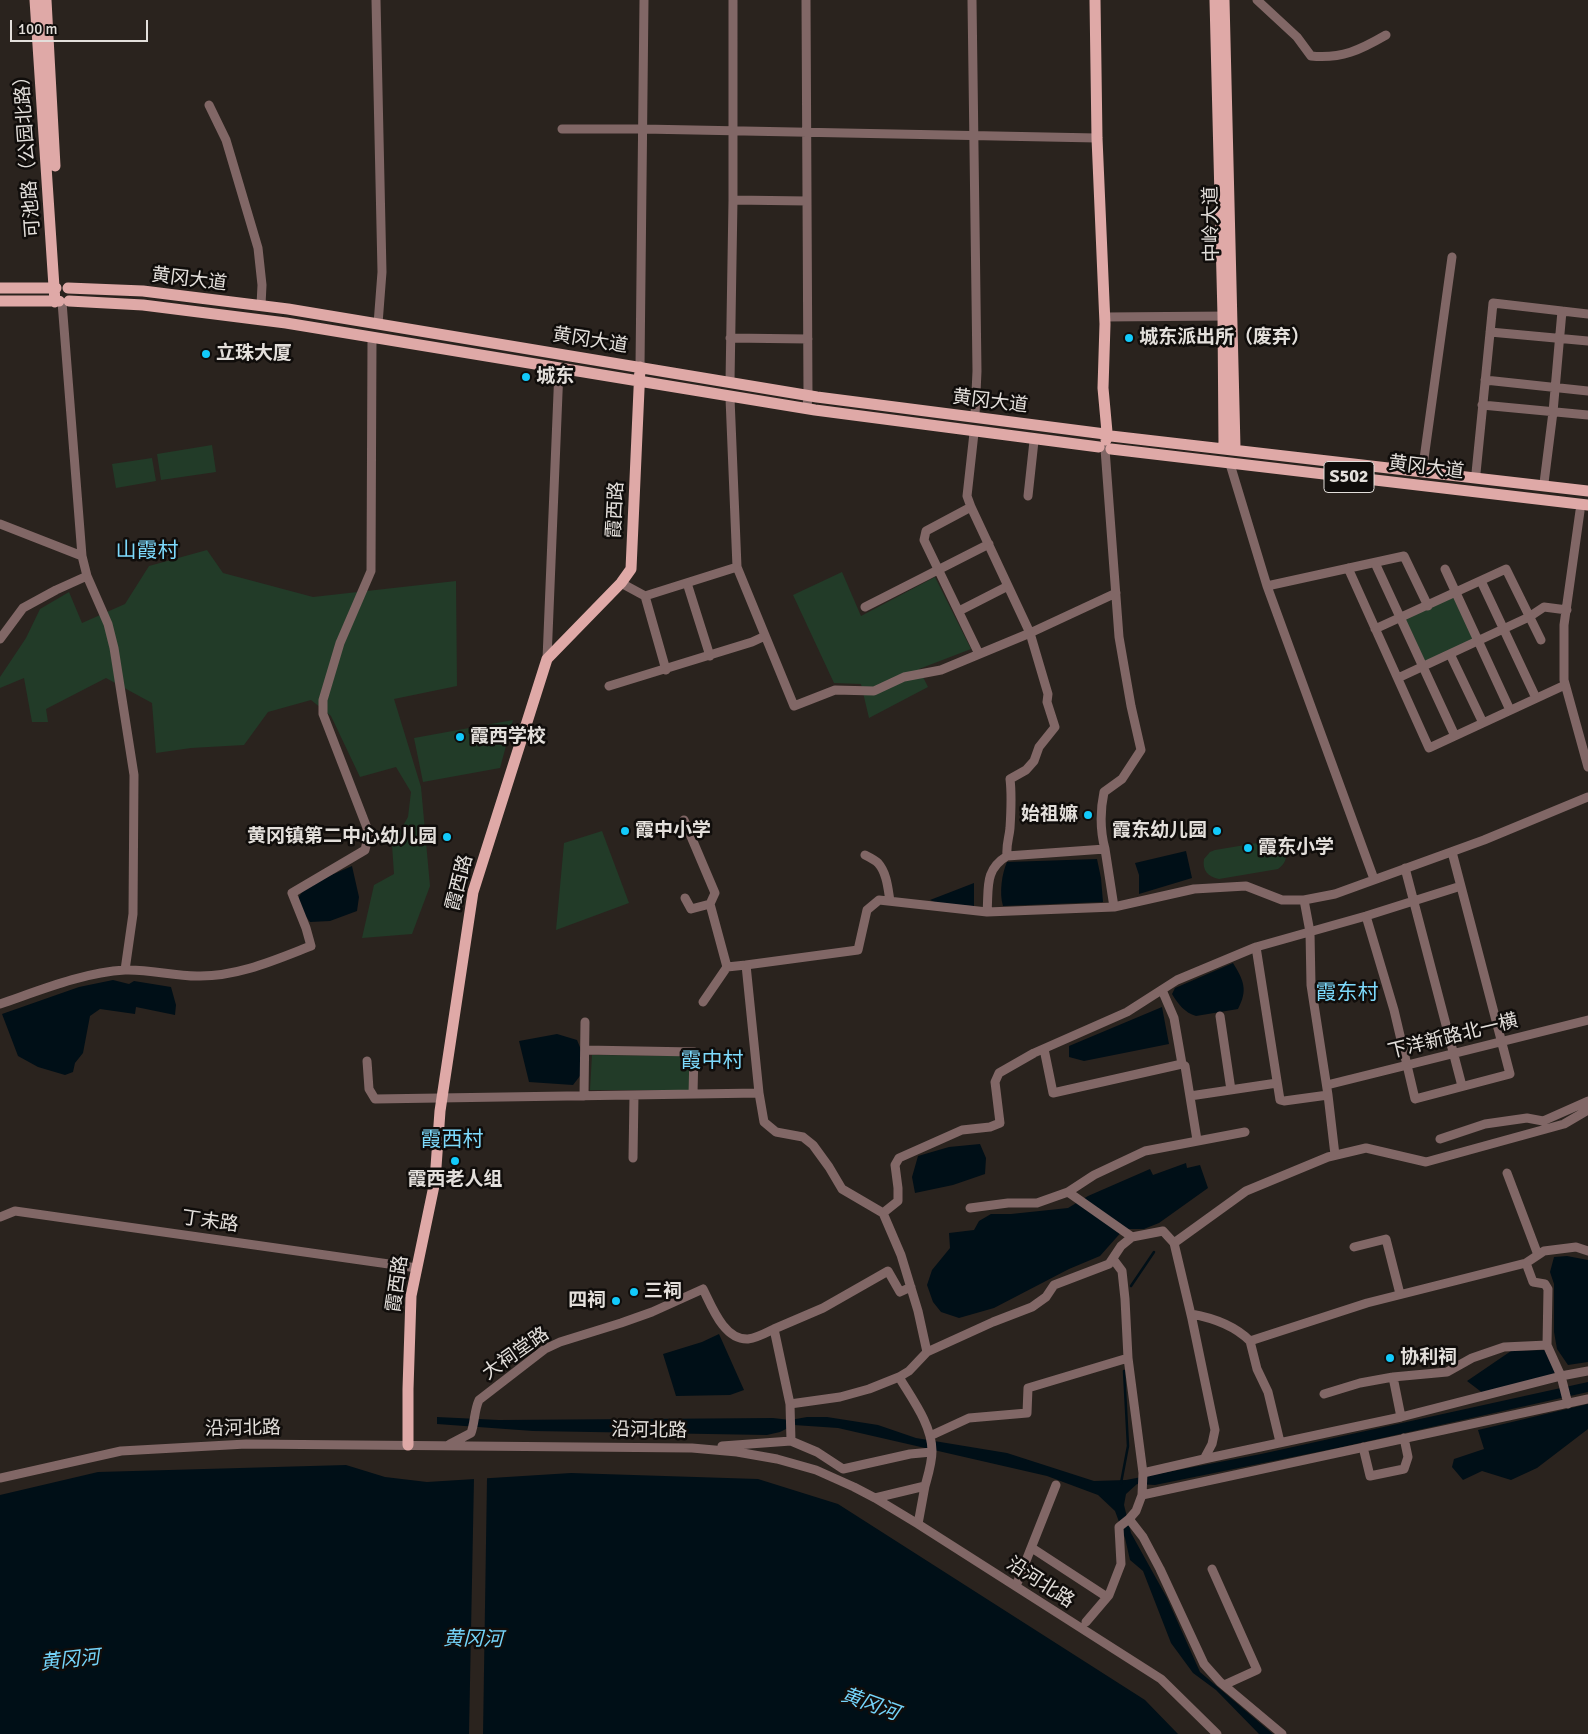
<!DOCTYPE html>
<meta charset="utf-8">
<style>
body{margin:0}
#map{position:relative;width:1588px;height:1734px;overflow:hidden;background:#2a231e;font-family:Signika,sans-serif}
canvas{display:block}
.scale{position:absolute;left:10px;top:20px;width:138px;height:22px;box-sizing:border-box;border:2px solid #e3dfdb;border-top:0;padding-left:6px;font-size:15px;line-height:18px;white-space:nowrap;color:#e3dfdb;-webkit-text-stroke:4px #100d0b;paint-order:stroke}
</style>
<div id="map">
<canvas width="1588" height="1734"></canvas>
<div class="scale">100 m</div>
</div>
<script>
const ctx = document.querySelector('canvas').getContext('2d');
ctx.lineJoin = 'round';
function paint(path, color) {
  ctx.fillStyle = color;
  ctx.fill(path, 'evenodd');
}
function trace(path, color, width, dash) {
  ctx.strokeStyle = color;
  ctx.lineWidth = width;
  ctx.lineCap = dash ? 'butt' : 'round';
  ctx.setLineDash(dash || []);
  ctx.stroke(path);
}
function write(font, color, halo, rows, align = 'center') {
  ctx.font = font + ' Signika,"Noto Sans SC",sans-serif';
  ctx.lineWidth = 5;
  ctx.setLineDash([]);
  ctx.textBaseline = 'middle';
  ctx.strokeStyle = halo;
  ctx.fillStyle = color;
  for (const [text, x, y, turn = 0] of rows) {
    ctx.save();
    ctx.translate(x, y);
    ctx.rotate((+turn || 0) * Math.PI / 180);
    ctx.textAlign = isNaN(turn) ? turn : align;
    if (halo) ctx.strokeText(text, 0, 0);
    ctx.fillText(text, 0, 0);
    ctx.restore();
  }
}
paint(new Path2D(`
 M212,445L216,472L161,480L157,454Z
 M152,458L156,481L116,488L112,464Z
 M207,550L223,573L313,597L456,581L457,686L394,699L421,787L430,886L412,934L362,938L374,885L394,874L392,845L408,817L411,792L396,767L360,777L331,716L311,700L268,712L244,745L191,748L156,753L152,703L106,678L46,709L48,722H32L24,678L0,688V677L26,638L40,609L69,592L82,623L125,604L149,566Z
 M842,572L861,616L935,577L971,649L919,669L928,687L869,718L861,684L834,683L793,595Z
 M1455,593L1478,641L1423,666L1400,618Z
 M513,720L500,768L423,782L414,738Z
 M602,831L629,903L556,930L564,843Z
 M1269,841C1286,840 1293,859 1278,869L1219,879C1208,877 1202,870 1204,859L1210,852L1215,850Z
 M592,1055L690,1056V1090H590Z`), '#223b28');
paint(new Path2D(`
 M1186,851L1192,878L1139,894V875L1135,863Z
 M1097,859L1101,878L1103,902L1003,906C999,893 1002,873 1007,862Z
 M352,866L359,897L357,911L330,921L310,922L304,914L298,899C303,884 338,873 352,866Z
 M974,883V906L939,904L930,900Z
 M1233,963C1244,981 1248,990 1238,1009L1196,1016C1185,1013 1178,1004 1172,994L1175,988Z
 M113,980L129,984L134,981L171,987L176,1005L175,1015L136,1007L135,1014L100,1009L90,1016L83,1053L75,1063L73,1072L65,1075L38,1067L18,1056L2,1014L79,987Z
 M1162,1007L1169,1044L1084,1061L1069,1057V1046Z
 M557,1034L577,1040L582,1052L583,1072L573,1085L529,1082L519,1041Z
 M980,1144L986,1158L985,1174L953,1185L915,1193L912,1177L918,1156L949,1147Z
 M1186,1163L1187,1168L1200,1165L1208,1188L1159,1223L1144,1229H1124L1100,1256L1069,1269L994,1308L959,1318L941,1312L933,1302L927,1285L932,1270L950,1248L949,1233L974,1230L979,1221L991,1214H1011L1068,1208L1088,1196L1150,1169L1153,1175Z
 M1567,1256L1588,1260V1362L1568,1365L1557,1349L1554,1332V1284L1550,1272L1554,1257Z
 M719,1334L744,1390L730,1395L676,1396L663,1354L702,1342Z
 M1545,1350L1555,1371L1554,1375L1484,1394L1467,1381L1511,1351Z
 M1588,1382V1392L1342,1447L1155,1485L1137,1484L1126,1494L1124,1505L1131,1533L1167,1598L1200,1672L1273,1734H1259L1216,1690L1193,1673L1171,1643L1143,1571L1130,1560L1125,1538L1115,1511L1098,1495L1047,1476L838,1428L794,1425L780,1432L767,1435L533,1431L437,1424V1417L499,1420L773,1418L790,1420L807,1417H827L878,1425L916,1438L1007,1453L1094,1481L1126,1480L1261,1454Z
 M1588,1404V1429L1537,1468L1511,1480L1482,1471L1463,1480L1452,1467L1454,1459L1484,1449L1478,1430Z
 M346,1465L385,1477L427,1482L571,1473L758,1479L838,1504L1145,1700L1178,1734H0V1495L98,1472Z`), '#000f17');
paint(new Path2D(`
 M474,1478H487L483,1734H469Z`), '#2a231e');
trace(new Path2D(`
 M1131,1286L1154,1252
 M1121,1483L1128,1446L1124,1371`), '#000f17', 2.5);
trace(new Path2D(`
 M376,0L382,272L378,324
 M806,0L808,394L807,409
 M972,0L977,371L975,415
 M1257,0L1297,37L1311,56C1342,59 1360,50 1386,35
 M209,105L226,140L258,248L262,285L261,305
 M562,129H643L1097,138
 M733,200L807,201
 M62,302L82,556L87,576L108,624L114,648L134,775L133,914L125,970
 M1105,317L1229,316
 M1490,332L1588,341
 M730,338L808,339
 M640,367L644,0
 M1485,380L1588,391
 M730,382L733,200V0
 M730,398L737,567L794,706L835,690L874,691L904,677L941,670L1030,633L1116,593
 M1482,405L1588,415
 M974,433L967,496L971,507L1030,633L1048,694L1047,702L1055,727L1039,747L1034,761L1026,770L1010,779C1012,795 1011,812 1010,828C1009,839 1006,844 1007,856
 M1230,464L1267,586L1374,879
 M1423,466L1452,257
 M1476,473L1493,303L1588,314
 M1544,483L1553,412L1562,311
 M1028,496L1034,441
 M971,507L926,531L924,540L979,654
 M1580,511L1564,625V680L1588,767
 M0,524L82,556
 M1375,563L1455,736
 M1348,568L1429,748L1565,685
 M1445,569L1510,710
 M1481,581L1536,698
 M621,583L645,596L737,567
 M687,583L710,656
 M1267,586L1404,556L1428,606
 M645,596L666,670
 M865,607L989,544
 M959,611L1008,586
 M1375,629L1506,569L1541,640
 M0,639L23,608L56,590L87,576
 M1450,654L1483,723
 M547,659L559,369
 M1398,678L1529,617L1544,607L1567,610
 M609,686L752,642L765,636
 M684,820L715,893L710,904L727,967L746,965
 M1105,849L1114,907
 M865,855C869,857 875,860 878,863C887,873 888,889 890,901
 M1405,868L1462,1086
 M685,898L691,909L710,904
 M1304,900L1310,932L1311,985L1328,1095L1335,1155
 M987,912C989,888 984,870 1007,856L1105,849C1100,830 1100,811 1104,792L1122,779L1141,750L1131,706L1119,637L1105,449
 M1366,916L1394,1010L1415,1099L1510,1074L1452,852
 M1256,947L1280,1100L1284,1101L1328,1095
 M1162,990L1174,1018L1182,1064L1185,1066L1197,1140
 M703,1002L727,967
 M0,1004C38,991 84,972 125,970C149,969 173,976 197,976C237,977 275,960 311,946L306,928L292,893L365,850L369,833L323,714V700L340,643L371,571L372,339
 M1220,1016L1231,1090
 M1044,1049L1053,1093L1182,1064
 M585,1050L694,1052L693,1094
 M367,1061L369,1089L375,1099L759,1093
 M1327,1085L1588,1020
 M584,1096L585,1022
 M1190,1096L1277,1083
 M1440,1139L1485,1124L1527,1118L1543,1121L1588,1101
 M633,1158L634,1095
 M1507,1173L1538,1255
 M1068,1192L1132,1237
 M970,1208L1008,1203H1037L1068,1192L1094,1175L1145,1151L1245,1132
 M883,1213L898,1201V1188L895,1165L899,1158L962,1130L990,1127L1000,1123L995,1082L999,1073L1034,1053L1127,1012L1177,980L1256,947L1366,916L1461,886
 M0,1217L15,1211L417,1268
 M1354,1247L1386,1239L1400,1294
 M1526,1263L1533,1282L1545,1284L1548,1289L1547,1345L1561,1376L1568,1404
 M1191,1314C1214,1318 1234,1325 1250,1341L1367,1303L1526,1263L1544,1251L1576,1247L1588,1251
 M774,1329L823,1308L888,1271L900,1292L911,1287
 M1250,1341L1257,1369L1268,1392L1280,1442
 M927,1352L993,1322L1032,1307L1046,1297L1054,1285L1109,1264L1121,1246L1132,1237L1163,1231L1174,1243
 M1393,1377L1401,1417
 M1324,1394L1360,1383L1393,1377L1447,1372L1472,1358L1504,1347L1547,1345
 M790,1404L840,1397L869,1389L899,1377L909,1371L927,1352L918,1311L901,1255L883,1213L842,1189L829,1167L813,1145L803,1137L776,1132L764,1122L759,1093L746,965L858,950L867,910L879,900L987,912L1114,907L1194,889L1246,886L1282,900H1304L1335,894L1484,840L1588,797
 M930,1436L969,1418L1027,1413L1028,1388L1128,1358
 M791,1441L817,1452L843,1469L910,1454L932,1452
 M450,1444L471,1433C475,1422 474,1411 479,1400L545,1349L560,1342L621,1323L652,1312L703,1289C712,1307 724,1340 748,1339C757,1338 766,1333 774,1329L790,1404L791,1441L722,1446
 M1363,1447L1370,1476L1404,1469L1408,1457L1404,1438
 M1204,1459L1401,1417L1561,1376L1588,1371
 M1143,1473L1204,1459L1212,1444L1215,1430L1192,1319L1174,1243L1246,1191L1328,1157L1366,1148L1426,1162L1564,1124L1588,1110
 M0,1478L121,1451L246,1444L692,1448L737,1452L777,1459L816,1470L854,1487L875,1498L918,1524L1161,1679L1217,1734
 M1142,1495L1588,1399
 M875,1498L925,1486C928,1475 932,1463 932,1451C932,1425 912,1399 899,1377
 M1129,1519L1143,1537L1160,1569L1204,1664L1220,1682L1282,1734
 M918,1524L925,1486
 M1032,1548L1107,1597
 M1212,1569L1257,1670L1224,1685
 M1016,1586L1056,1485
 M1086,1622L1109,1595L1121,1564L1119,1527L1129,1519L1136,1511L1142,1495L1143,1473L1128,1358L1125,1299L1122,1271L1113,1259`), '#816766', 9);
trace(new Path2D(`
 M35,0L55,302
 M46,0L55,166
 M1095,0L1097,138L1105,324L1103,388L1107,432L1106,440
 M1215,0L1223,316L1224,446
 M1224,0L1235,447
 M0,288H56
 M68,288L143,291L288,309L817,397L1105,434
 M0,301H59
 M69,301L143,305L286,323L815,410L1099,447
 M1111,436L1588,491
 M1111,449L1588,505
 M408,1445V1389L411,1296L435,1181L440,1111L473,892L547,659L621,583L631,569L640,367`), '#dfa9a7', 11);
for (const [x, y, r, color] of [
 [1129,338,5,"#12cafb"],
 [206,354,5,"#12cafb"],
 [526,377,5,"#12cafb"],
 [460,737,5,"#12cafb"],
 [1088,815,5,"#12cafb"],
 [625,831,5,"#12cafb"],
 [1217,831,5,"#12cafb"],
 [447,837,5,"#12cafb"],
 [1248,848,5,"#12cafb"],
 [455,1161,5,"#12cafb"],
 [634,1292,5,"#12cafb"],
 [616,1301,5,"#12cafb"],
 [1390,1358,5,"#12cafb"]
]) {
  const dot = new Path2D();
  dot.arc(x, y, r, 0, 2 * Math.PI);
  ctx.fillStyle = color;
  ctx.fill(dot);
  trace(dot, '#100d0b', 2);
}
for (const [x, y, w] of [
 [1349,477,50]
]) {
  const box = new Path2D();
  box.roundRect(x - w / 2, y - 15.5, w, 31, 4);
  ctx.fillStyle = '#100d0b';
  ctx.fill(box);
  trace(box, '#e3dfdb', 1);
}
write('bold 18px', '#e3dfdb', null, [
 ["S502",1349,477]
]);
write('19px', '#e3dfdb', '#100d0b', [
 ["可池路（公园北路）",28,152,-94],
 ["中岭大道",1212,224,-91],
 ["黄冈大道",189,280,7],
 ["黄冈大道",590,341,9],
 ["黄冈大道",990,402,7],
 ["黄冈大道",1426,468,7],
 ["霞西路",616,510,-87],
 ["霞西路",460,883,-76],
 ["下洋新路北一横",1453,1037,-14],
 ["丁未路",210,1222,8],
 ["霞西路",398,1284,-82],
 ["大祠堂路",516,1354,-35],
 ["沿河北路",243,1429,-1],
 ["沿河北路",649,1431,1],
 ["沿河北路",1040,1583,33]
]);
write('bold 19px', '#e3dfdb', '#100d0b', [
 ["城东派出所（废弃）",1139,338],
 ["立珠大厦",216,354],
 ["城东",536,377],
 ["霞西学校",470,737],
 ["始祖嫲",1078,815,"right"],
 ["霞中小学",635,831],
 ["霞东幼儿园",1207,831,"right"],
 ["黄冈镇第二中心幼儿园",437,837,"right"],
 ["霞东小学",1258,848],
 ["霞西老人组",455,1180,"center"],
 ["三祠",644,1292],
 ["四祠",606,1301,"right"],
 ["协利祠",1400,1358]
], 'left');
write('italic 20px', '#74d4fa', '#100d0b', [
 ["黄冈河",473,1640,1],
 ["黄冈河",70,1661,-6],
 ["黄冈河",870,1705,20]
]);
write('21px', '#7ddafc', '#100d0b', [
 ["山霞村",147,551],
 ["霞东村",1347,993],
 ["霞中村",712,1061],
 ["霞西村",452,1140]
]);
</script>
